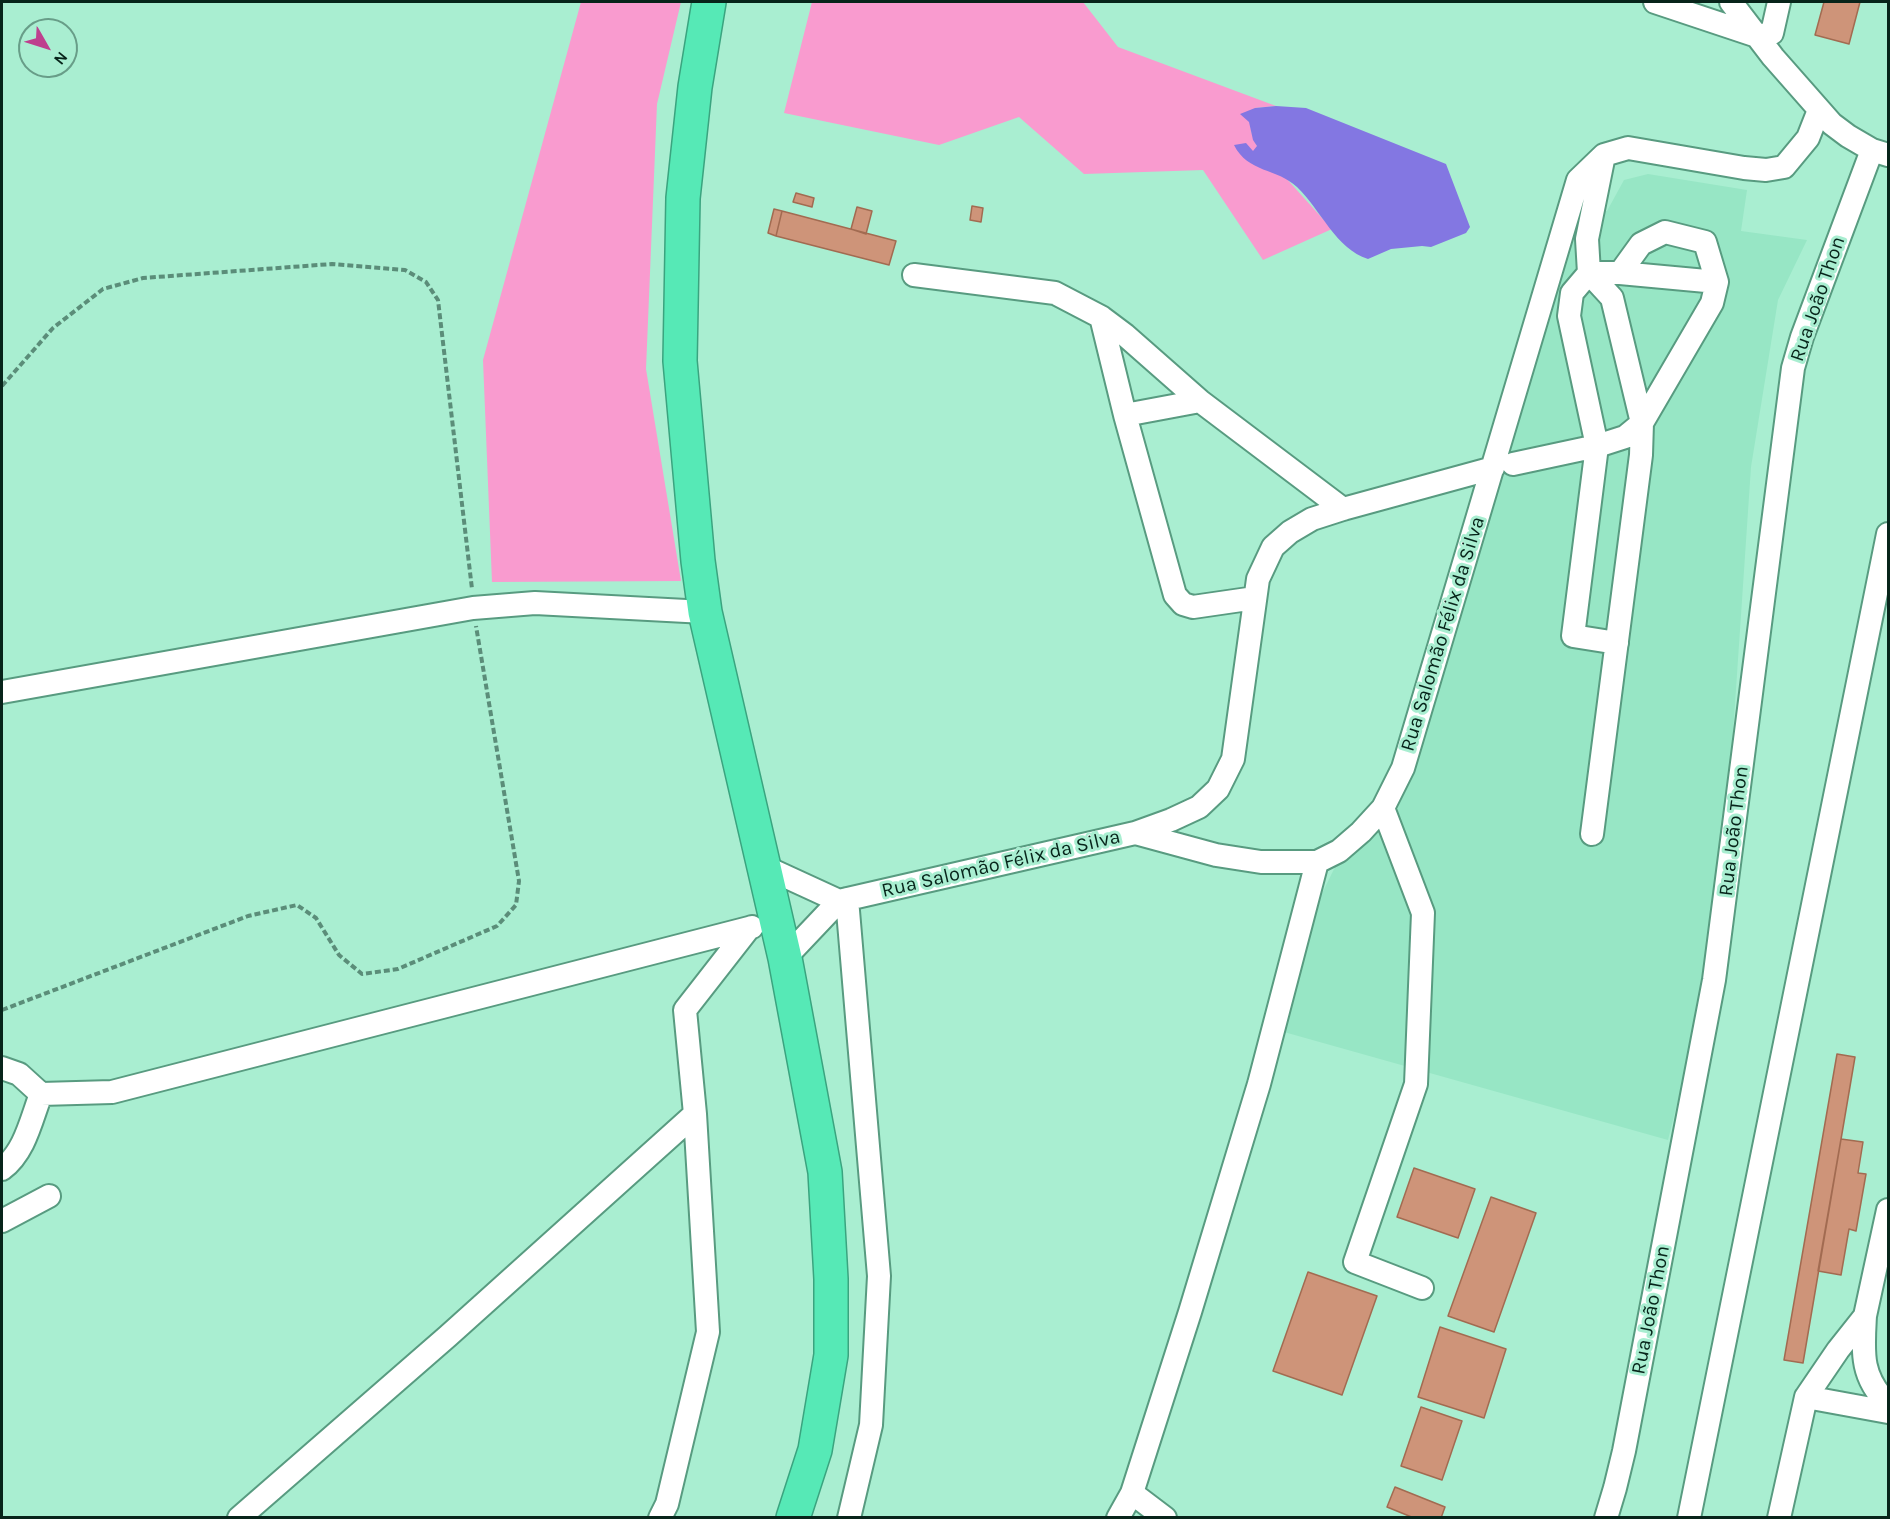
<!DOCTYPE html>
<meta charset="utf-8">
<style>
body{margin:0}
#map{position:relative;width:1890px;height:1519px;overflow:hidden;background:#a9eed1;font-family:Karla,sans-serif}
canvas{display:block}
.frame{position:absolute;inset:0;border:3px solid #07241a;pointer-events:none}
.north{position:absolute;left:18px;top:18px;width:60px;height:60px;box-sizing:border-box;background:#a9eed1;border:2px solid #689d88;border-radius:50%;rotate:129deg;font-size:16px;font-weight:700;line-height:24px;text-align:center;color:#07241a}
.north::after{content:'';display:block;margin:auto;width:21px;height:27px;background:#be408e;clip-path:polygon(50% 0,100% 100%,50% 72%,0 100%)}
</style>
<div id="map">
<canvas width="1890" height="1519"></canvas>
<div class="frame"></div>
<div class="north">N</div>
</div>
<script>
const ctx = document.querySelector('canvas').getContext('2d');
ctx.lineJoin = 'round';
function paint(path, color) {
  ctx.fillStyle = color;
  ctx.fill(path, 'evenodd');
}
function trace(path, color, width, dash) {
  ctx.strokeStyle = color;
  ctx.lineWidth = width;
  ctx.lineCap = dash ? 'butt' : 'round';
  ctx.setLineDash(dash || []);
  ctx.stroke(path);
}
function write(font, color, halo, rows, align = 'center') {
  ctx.font = font + ' Karla,sans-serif';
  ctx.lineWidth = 6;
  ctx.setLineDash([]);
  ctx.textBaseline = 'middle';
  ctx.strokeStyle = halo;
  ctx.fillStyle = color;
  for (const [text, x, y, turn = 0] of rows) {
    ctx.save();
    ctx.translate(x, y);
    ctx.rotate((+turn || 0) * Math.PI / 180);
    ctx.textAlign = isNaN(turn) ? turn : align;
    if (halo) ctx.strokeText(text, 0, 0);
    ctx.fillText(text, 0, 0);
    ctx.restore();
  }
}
paint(new Path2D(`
 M1648,174L1747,190L1741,231L1807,240L1778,300L1751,467L1731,763L1696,1028L1668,1140L1284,1032L1303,932L1337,863L1379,830L1395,815L1417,760L1579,205L1592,212L1607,211L1624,180Z`), '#97e6c5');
paint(new Path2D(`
 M581,2H681L657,104L646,369L681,581L492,582L483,360Z
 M812,2H1083L1118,47L1276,106L1255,108C1248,124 1250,131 1257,146L1332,229L1263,260L1203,170L1084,174L1019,117L939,145L784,113Z`), '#f99bcf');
paint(new Path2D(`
 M1276,106L1306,108L1446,164L1470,227L1466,233L1431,247L1422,246L1391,249L1368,259C1336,249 1321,210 1297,187C1277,168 1248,173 1234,145L1246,143L1253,151L1257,146L1253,140L1249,122L1240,114L1255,108Z`), '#8377e2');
const building = new Path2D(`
 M1824,2H1860L1849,44L1815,35Z
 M796,193L814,198L812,207L793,202Z
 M972,206L983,208L981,222L970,220Z
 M857,207L872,211L866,234L851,229Z
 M774,209L782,211L776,236L768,233Z
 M782,211L896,241L889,265L776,236Z
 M1837,1054L1855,1057L1803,1363L1784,1360Z
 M1841,1139L1863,1142L1858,1173L1866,1174L1856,1231L1849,1229L1841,1275L1818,1271Z
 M1414,1168L1475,1189L1458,1238L1397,1217Z
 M1491,1197L1536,1213L1494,1332L1448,1316Z
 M1308,1272L1377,1296L1342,1395L1273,1371Z
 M1440,1327L1506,1349L1484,1418L1418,1397Z
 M1421,1407L1462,1421L1442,1480L1401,1466Z
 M1395,1487L1445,1507L1441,1518H1414L1387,1507Z`);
paint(building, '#ce9479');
trace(building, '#a26b51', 1.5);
const minor = new Path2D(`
 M1655,2L1757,36L1772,33L1779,2
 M1731,2L1773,57L1832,124L1848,136L1872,150L1888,155
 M1620,273L1641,244L1665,232L1705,242L1717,282
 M914,275L1055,293L1101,317L1125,335L1200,401L1343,509
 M1101,317L1125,415L1175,595L1183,604L1193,607L1255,598
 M1125,415L1200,401
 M1513,464L1597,446L1625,437L1642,423L1712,303L1717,282L1620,273H1589L1572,293L1569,316L1597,446L1573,636L1617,643
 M2,692L473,608L535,603L705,612
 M1383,808L1423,913L1416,1084L1355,1262L1422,1288
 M1135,833L1171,820L1199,807L1218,789L1233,759L1258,579L1273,547L1290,532L1312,519L1343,509L1493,468
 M1592,834L1641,455L1642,423L1612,298L1589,273L1587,239L1604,155
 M765,867L839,901
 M847,899L879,1276L871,1425L849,1518
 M839,901L1135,833L1216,855L1261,862H1317L1339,851L1361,832L1383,808L1403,768L1578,180L1604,155L1628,148L1744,168L1766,170L1784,167L1808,138L1819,110
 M785,958L839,901
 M2,1068L19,1074L41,1094L112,1092L749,928
 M2,1169C25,1152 31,1120 41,1094
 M2,1221L49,1196
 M1865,1316C1863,1352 1860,1376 1888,1404
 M1806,1397L1888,1412
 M1132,1493L1165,1518
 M239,1518L448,1336L695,1114
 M660,1518L667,1504L708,1332L695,1114L685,1010L749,928L752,927
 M1118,1518L1132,1493L1190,1312L1259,1084L1317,862
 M1606,1518L1615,1488L1624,1451L1714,980L1793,368L1802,337L1872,150
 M1689,1518L1888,534
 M1779,1518L1806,1397L1838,1350L1865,1316L1888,1210`);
const highway = new Path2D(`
 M709,2L695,87L683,198L680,361L698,561L705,612L785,958L825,1172L831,1279V1355L815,1450L793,1518`);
trace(minor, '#589b80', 26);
trace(highway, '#3aa47f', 36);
trace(new Path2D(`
 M2,386L53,328L103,289L143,278L332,264L405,270L426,282L438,300L472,589
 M2,1010L248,916L297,905L316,918L339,955L362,974L398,969L497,926L516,905L519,881L476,626`), '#5b8d79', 4, [6, 3]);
trace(minor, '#fff', 22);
trace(highway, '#56e9b6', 33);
write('20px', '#07241a', '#a9eed1', [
 ["Rua João Thon",1818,299,-71],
 ["Rua Salomão Félix da Silva",1443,634,-73],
 ["Rua João Thon",1734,831,-83],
 ["Rua Salomão Félix da Silva",1001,864,-13],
 ["Rua João Thon",1651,1310,-79]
]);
</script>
